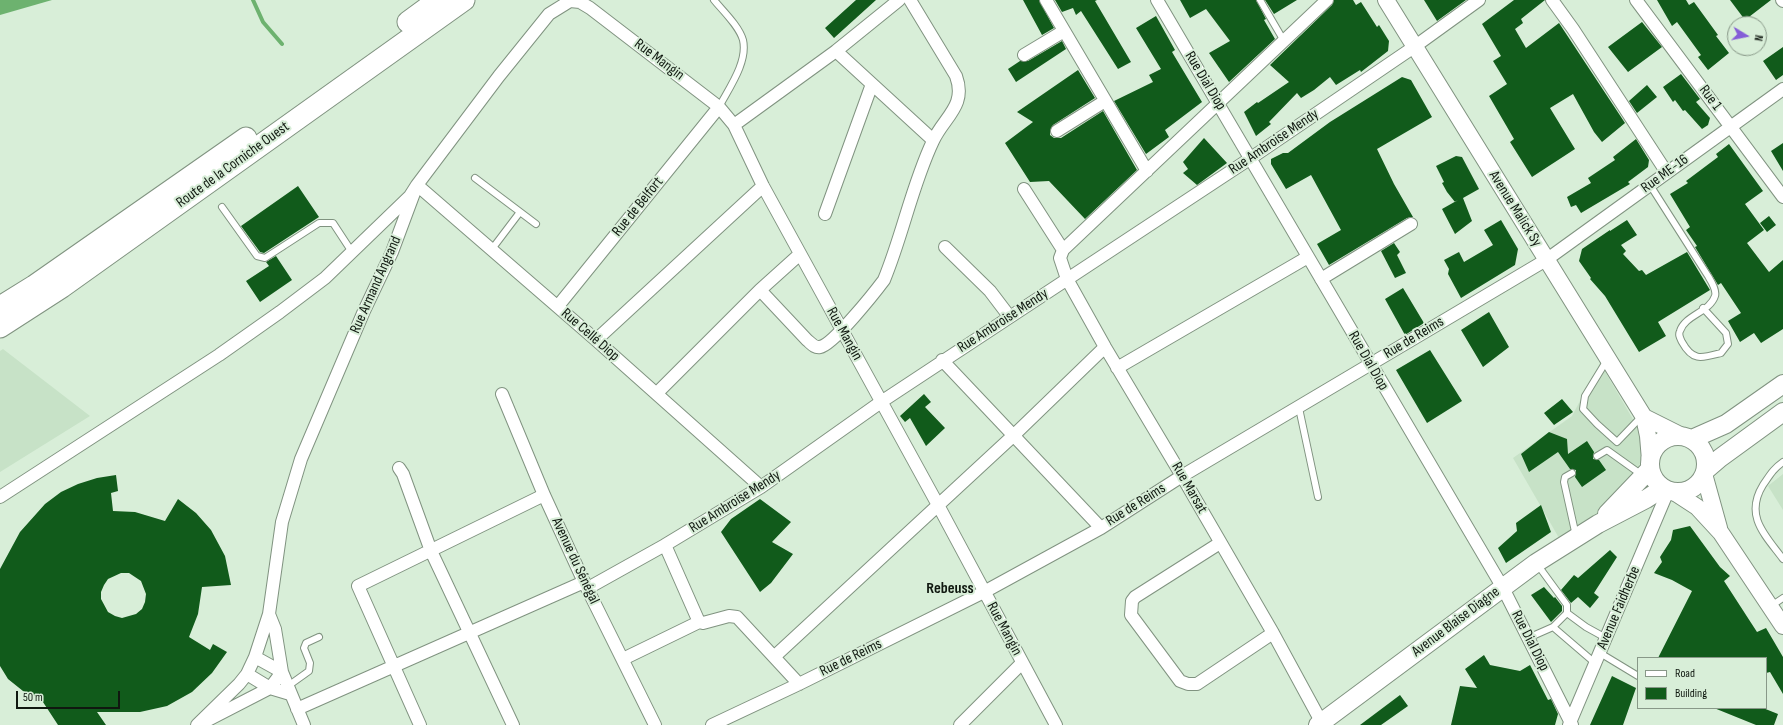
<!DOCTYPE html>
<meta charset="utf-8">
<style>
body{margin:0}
#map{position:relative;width:1783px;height:725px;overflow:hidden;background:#d8eed8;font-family:"Sofia Sans Condensed",sans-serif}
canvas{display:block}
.legend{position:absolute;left:1637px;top:657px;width:130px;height:52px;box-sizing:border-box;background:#d8eed8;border:1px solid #889888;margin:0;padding:5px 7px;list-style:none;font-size:12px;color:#101810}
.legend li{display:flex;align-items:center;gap:8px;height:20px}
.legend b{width:20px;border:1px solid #889888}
.north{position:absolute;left:1727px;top:16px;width:40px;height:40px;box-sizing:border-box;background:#d8eed8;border:1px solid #889888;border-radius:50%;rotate:100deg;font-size:11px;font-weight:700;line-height:16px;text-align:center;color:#101810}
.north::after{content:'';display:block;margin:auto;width:14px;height:18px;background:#845dd7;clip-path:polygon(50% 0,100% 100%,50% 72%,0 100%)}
.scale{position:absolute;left:16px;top:691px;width:104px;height:18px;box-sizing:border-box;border:2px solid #101810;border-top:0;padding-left:5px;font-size:12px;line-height:14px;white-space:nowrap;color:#101810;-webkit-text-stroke:3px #d8eed8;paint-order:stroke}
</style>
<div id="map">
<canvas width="1783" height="725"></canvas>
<ul class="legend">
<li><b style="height:5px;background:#fff"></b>Road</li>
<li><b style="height:11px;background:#115b1b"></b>Building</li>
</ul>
<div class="north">N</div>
<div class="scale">50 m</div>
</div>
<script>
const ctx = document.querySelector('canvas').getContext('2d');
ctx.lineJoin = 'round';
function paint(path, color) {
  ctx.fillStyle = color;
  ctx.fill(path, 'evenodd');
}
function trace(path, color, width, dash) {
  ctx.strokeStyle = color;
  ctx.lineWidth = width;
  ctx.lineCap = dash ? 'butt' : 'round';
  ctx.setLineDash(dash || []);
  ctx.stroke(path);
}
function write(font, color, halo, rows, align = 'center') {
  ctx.font = font + ' "Sofia Sans Condensed",sans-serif';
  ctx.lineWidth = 4;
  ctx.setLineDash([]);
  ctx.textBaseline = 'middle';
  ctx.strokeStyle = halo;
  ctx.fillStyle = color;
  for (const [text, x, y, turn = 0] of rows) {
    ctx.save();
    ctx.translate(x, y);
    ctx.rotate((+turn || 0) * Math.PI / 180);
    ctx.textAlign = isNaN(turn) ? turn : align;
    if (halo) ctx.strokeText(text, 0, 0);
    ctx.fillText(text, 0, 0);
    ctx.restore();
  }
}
paint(new Path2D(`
 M3,349L90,416L0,472V351Z
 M1600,363L1641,433L1644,455L1638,468L1596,516L1559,538L1513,458L1572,416Z
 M1783,474V510L1768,486Z`), '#c7e2c7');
paint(new Path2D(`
 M0,0H52L0,15Z`), '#6db26f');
trace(new Path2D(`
 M253,0L263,22L282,44`), '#6db26f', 4);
paint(new Path2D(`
 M856,0H876L834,38L825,28Z
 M1023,0H1039L1054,28L1042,35Z
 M1055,0H1097L1095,1L1131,62L1118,69L1081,11L1076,15L1073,8L1062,12Z
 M1180,0H1256L1266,19L1264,20L1275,39L1229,82L1209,53L1230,41L1206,9L1190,18Z
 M1265,0H1297L1274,14Z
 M1334,0H1353L1356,5L1361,2L1377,27L1379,25L1389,41L1388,51L1361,72L1360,70L1336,85L1330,77L1314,90L1301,98L1297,93L1269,122L1271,124L1256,136L1244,112L1257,102L1258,103L1289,82L1270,65L1332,5Z
 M1424,0H1466L1437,21Z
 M1514,0H1545L1521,19L1523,23L1515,29L1526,48L1559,23L1625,123L1602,142L1594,132L1573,94L1550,108L1575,149L1532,177L1510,142L1514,139L1489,96L1507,84L1493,61L1501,56L1482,24Z
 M1657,0H1686L1689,5L1694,2L1718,35L1716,36L1729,53L1708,70L1698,57L1701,55L1677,22L1672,26Z
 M1730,0H1771L1745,20Z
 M1156,16L1175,50L1172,52L1202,102L1165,130L1169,137L1146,154L1114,101L1153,82L1149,75L1161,69L1136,28Z
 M1642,22L1662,47L1628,72L1608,47Z
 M1062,41L1066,49L1016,82L1008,69L1020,61H1028Z
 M1783,47V75L1776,80L1763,61Z
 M1078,70L1095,98L1053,125L1050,131V135L1054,138H1061L1103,111L1137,170L1085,219L1049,181L1030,182L1005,143L1033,122L1017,112Z
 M1681,74L1700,99L1696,102L1710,118L1708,125L1702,129L1685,110L1683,111L1675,100L1673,102L1663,87Z
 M1402,77L1411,80L1432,117L1377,149L1394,184L1413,217L1407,218L1329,265L1317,244L1341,230L1311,175L1286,189L1271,164V159L1283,153H1288L1330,122Z
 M1647,85L1657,97L1637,113L1629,101Z
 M1204,138L1227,163L1197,185L1183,173L1188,169L1183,162Z
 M1636,139L1649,160L1648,167L1628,182L1630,184L1581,213L1576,205L1571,207L1567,197L1591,183L1588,178L1615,160L1613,157Z
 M1783,143V171L1771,151Z
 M1729,144L1763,191L1745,204L1764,230L1747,243L1769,272L1783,260V329L1761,343L1754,333L1740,342L1728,321L1741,313L1721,283L1718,285L1695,247L1697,246L1686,230L1690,227L1670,194L1688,183L1686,181L1718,157L1716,154Z
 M1456,156L1462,157L1479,189L1463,198L1472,221L1455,234L1442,209L1458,200L1455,202L1447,192L1442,183L1444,182L1436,166Z
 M298,186L319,217L264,253L260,252L241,226Z
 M1769,216L1776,225L1767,232L1760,223Z
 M1501,220L1518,249L1515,265L1461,298L1448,274L1449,269L1444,260L1459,252L1464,262L1493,245L1484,230Z
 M1627,220L1637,235L1621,245L1626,251L1623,254L1639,271L1642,270L1646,275L1687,252L1710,290L1658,322L1666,336L1639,352L1605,296L1590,279L1591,278L1579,261L1582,249L1610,230V231Z
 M1394,243L1400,252L1397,255L1406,273L1395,278L1381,251Z
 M276,256L292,280L260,302L246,281L269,266L266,262Z
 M1403,288L1424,323L1405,335L1385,299Z
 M1489,312L1509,347L1483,367L1461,330Z
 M1430,350L1462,401L1427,423L1396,370Z
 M924,394L931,402L925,407L945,428L926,446L910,418L905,422L900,416Z
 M1562,399L1573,412L1554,425L1544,413Z
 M1549,432L1567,439L1568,454L1587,441L1594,452L1593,456V459L1599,460L1606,470L1582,487L1575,477L1576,473V470L1570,469L1558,452L1529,472L1521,454Z
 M116,475L118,491L111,493L113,511L135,512L165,521L178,499L196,513L211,530L225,556L231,585L202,587L198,614L189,637L210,650L213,644L227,652L212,673L192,692L167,706L140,712H97L106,725H58L41,699L23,691L8,679L0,666V569L20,532L45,504L61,492L78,484L97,478ZM121,573H129L141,581L146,594L145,602L142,609L136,614L122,618L115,616L108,612L101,599V592L104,585L108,579Z
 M760,499L791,522L772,542L793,554L771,583L760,592L721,532L731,519Z
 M1541,505L1551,532L1506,563L1498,548L1517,531L1516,523Z
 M1690,526L1720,567L1730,576L1724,581L1757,632L1766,628L1783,657V694L1770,672L1766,673V658H1658L1692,591L1672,580L1654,573L1662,562L1660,557L1671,540L1673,530Z
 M1610,550L1617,557L1594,593L1599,597L1590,608L1578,597L1571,603L1561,590L1574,575L1578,578Z
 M1544,587L1554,598L1555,597L1562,606V611L1551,622L1531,595Z
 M1484,655L1490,665L1520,671L1530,665L1548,700L1551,699L1558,714L1555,725H1451L1460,686L1477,688L1465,669Z
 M1612,676L1636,688L1623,725H1590Z
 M1400,695L1408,706L1381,725H1360Z
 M1714,708H1763L1778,714L1774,725H1756Z`), '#115b1b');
const lane = new Path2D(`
 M714,0C723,11 739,26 743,40C748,62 729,88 719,107
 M1260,0L1284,41
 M475,178L536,224
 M1650,185L1708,276C1711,281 1717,290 1715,296C1710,312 1685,315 1680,331C1678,335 1680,338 1682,342C1693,362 1702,358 1721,353L1728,344L1726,333L1703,308
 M222,207L257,256L265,258L319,223H333L352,252
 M492,249L520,212
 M1607,360L1585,396L1583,409L1597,424L1617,442L1642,416
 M1299,408L1318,497
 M1597,456L1607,450L1642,475
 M1783,462C1773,469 1770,475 1763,485C1744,516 1765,535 1783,559
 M1572,473L1565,477L1564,482L1576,536
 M1771,606L1783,598
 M1567,613L1586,627L1606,638
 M1553,627L1595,663
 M1528,638L1553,627L1567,613V605L1537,564
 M1600,653L1638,676
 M288,686L309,671L310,663L304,648L306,643L319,637`);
const street = new Path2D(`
 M1046,0L1147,171
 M1157,0L1503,588L1572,725
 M1552,0L1573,29L1667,173
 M1636,0L1783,197
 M1782,0L1783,1
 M836,51L933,140
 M1024,55L1064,31
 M734,125L836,51L899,0
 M1057,131L1105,101
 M1024,189L1063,250
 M825,214L872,84
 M945,247L990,291L1009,316
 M1321,279L1411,224
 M760,290L807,340C811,343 814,348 820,347C833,345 875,292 884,280C903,234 912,185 933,141C944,117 967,106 956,76L910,0
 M558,306L719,107
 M596,340L763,186
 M942,360L1101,528
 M1117,368L1308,257
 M657,393L760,290L800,254
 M502,394L544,495L584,582L655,725
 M399,468L403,474L431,551L513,725
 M0,497L219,355L280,312L325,278L410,196L417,185L596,340L761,487
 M1220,543L1135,597L1132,601L1131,615L1180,681L1188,684H1197L1273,633
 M665,545L699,622L703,623L729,616L737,617L799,684
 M588,588L665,545L761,487L881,402L1251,158L1414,47L1479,0
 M269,614L275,629L282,672L304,725
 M775,656L1014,435L1105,347
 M255,657L282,672
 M623,659L699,622
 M247,674L270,688L290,694
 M297,709L584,582
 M204,722L270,688L282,672
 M197,725L239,684L247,674L255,657L269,614L282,522L301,459L364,311L392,252L417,185L499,76L549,14L570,1L580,2L590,8L719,107L734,125L763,186L938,505L1056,725
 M420,725L358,586L544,495
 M712,725L799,684L984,592L1101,528L1182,476L1546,260L1783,89
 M960,725L1022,663
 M1323,725L1273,633L1182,476L1105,347L1067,279L1060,258L1063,250L1327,0
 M1569,725L1668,491`);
const secondary = new Path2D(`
 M1386,0L1644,417L1648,436L1650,460
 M1644,417L1680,435
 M1704,474L1719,528
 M1674,492L1697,507L1721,533L1783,626`);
const primary = new Path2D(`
 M1650 464a28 28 0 1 1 56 0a28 28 0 1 1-56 0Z
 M1692,439L1726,424L1783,384
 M1706,470L1720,458L1783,412
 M1607,514L1650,469
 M1318,725L1536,563L1598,524L1646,499L1663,488`);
const highway = new Path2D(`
 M408,22L438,0
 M0,307L34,286L246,138
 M0,327L62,287L464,0`);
trace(lane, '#809380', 8);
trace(street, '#809380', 14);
trace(secondary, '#809380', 18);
trace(primary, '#809380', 20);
trace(highway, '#809380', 23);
trace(lane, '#fff', 6);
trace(street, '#fff', 12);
trace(secondary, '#fff', 16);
trace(primary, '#fff', 18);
trace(highway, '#fff', 21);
write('15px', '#101810', '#d8eed8', [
 ["Rue Mangin",659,60,37],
 ["Rue Dial Diop",1205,81,59],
 ["Rue 1",1710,98,53],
 ["Rue Ambroise Mendy",1274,142,-34],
 ["Route de la Corniche Ouest",233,165,-36],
 ["Rue ME-16",1665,174,-36],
 ["Rue de Belfort",638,207,-51],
 ["Avenue Malick Sy",1515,209,58],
 ["Rue Armand Angrand",376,285,-66],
 ["Rue Ambroise Mendy",1003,321,-33],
 ["Rue Mangin",844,334,61],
 ["Rue Cellé Diop",590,335,41],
 ["Rue de Reims",1414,338,-31],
 ["Rue Dial Diop",1368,361,60],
 ["Rue Marsat",1189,488,60],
 ["Rue Ambroise Mendy",735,502,-32],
 ["Rue de Reims",1136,505,-32],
 ["Avenue du Sénégal",575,561,65],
 ["Avenue Faidherbe",1619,608,-67],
 ["Avenue Blaise Diagne",1456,622,-37],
 ["Rue Mangin",1004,629,62],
 ["Rue Dial Diop",1530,641,63],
 ["Rue de Reims",851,658,-26]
]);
write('bold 16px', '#101810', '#d8eed8', [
 ["Rebeuss",950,589]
]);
</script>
